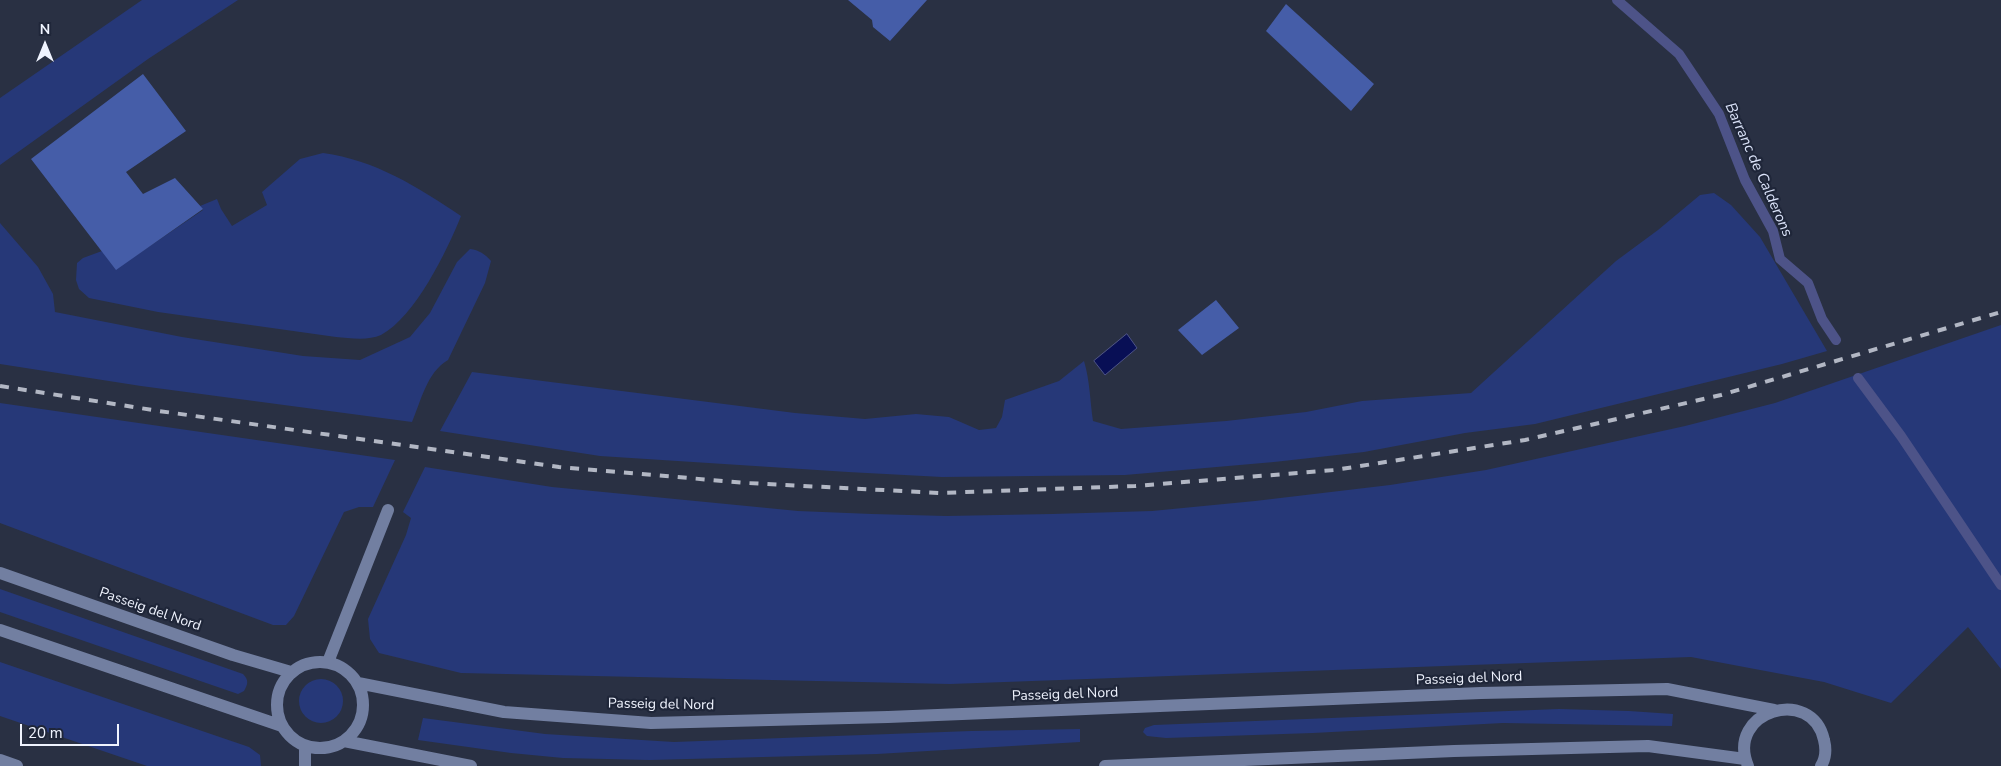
<!DOCTYPE html>
<style>
body{margin:0}
#map{position:relative;width:2001px;height:766px;overflow:hidden;background:#293043;font-family:"Nunito Sans",sans-serif}
canvas{display:block}
.north{position:absolute;left:20px;top:20px;width:50px;height:50px;-webkit-text-stroke:4px #1f2639;paint-order:stroke;rotate:0deg;font-size:14px;font-weight:700;line-height:20px;text-align:center;color:#eff3fe}
.north::after{content:'';display:block;margin:auto;width:18px;height:22px;background:#eff3fe;clip-path:polygon(50% 0,100% 100%,50% 72%,0 100%)}
.scale{position:absolute;left:20px;top:724px;width:99px;height:22px;box-sizing:border-box;border:2px solid #eff3fe;border-top:0;padding-left:6px;font-size:15px;line-height:18px;white-space:nowrap;color:#eff3fe;-webkit-text-stroke:4px #1f2639;paint-order:stroke}
</style>
<div id="map">
<canvas width="2001" height="766"></canvas>
<div class="north">N</div>
<div class="scale">20 m</div>
</div>
<script>
const ctx = document.querySelector('canvas').getContext('2d');
ctx.lineJoin = 'round';
function paint(path, color) {
  ctx.fillStyle = color;
  ctx.fill(path, 'evenodd');
}
function trace(path, color, width, dash) {
  ctx.strokeStyle = color;
  ctx.lineWidth = width;
  ctx.lineCap = dash ? 'butt' : 'round';
  ctx.setLineDash(dash || []);
  ctx.stroke(path);
}
function write(font, color, halo, rows, align = 'center') {
  ctx.font = font + ' "Nunito Sans",sans-serif';
  ctx.lineWidth = 4.5;
  ctx.setLineDash([]);
  ctx.textBaseline = 'middle';
  ctx.strokeStyle = halo;
  ctx.fillStyle = color;
  for (const [text, x, y, turn = 0] of rows) {
    ctx.save();
    ctx.translate(x, y);
    ctx.rotate((+turn || 0) * Math.PI / 180);
    ctx.textAlign = isNaN(turn) ? turn : align;
    if (halo) ctx.strokeText(text, 0, 0);
    ctx.fillText(text, 0, 0);
    ctx.restore();
  }
}
paint(new Path2D(`
 M142,0H238L148,59L0,165V98Z
 M323,153C375,160 418,187 461,216C447,251 415,317 381,335C368,341 349,338 336,337L158,312L89,298L79,289L76,280L77,263L83,258L102,251L116,269L203,210L200,206L217,199L221,209L232,226L267,205L262,192L300,159Z
 M1714,193L1731,205L1760,237L1827,351L1782,364L1535,424L1465,433L1364,452L1274,462L1125,475L942,477L848,472L600,456L440,431L472,372L795,413L865,419L916,414L949,417L979,430L996,428L1002,417L1005,400L1059,381L1084,361C1090,381 1090,401 1093,421L1121,429L1226,421L1306,412L1362,401L1471,393L1616,261L1658,230L1700,195Z
 M0,223L38,267L53,294L55,312L182,337L303,356L360,360L410,337L430,313L457,262L470,249C479,250 485,254 491,261L485,283L448,360C427,372 421,401 412,422L141,386L0,364Z
 M2001,325V669L1968,627L1891,703L1824,682L1691,657L950,684L461,673L379,653L370,639L368,619L406,535L411,518L403,512L425,467L552,487L798,511L872,514L946,516L1052,514L1152,511L1255,501L1390,485L1486,470L1685,426L1775,403Z
 M0,403L395,460L373,507H359L344,512L294,616L286,625H273L0,523Z
 M0,589L243,674C249,680 248,684 244,691L238,694L0,612Z
 M0,662L249,747L260,755L261,766H147L0,716Z
 M299 701a22 22 0 1 1 44 0a22 22 0 1 1-44 0Z
 M1559,709L1629,711L1673,714L1672,726L1503,723L1313,733L1166,738L1147,736L1143,732L1145,728L1154,725Z
 M423,718L545,734L674,742L971,731L1080,729V742L877,754L650,760L563,758L511,753L418,740Z`), '#263878');
const water = new Path2D(`
 M1127,334L1137,348L1105,375L1094,361Z`);
paint(water, '#080f55');
trace(water, '#4d5388', 1);
trace(new Path2D(`
 M1617,0L1679,54L1719,114L1745,180L1773,231L1780,259L1808,283L1822,319L1836,340
 M1858,378L1901,436L2001,585`), '#4d5388', 10);
paint(new Path2D(`
 M848,0H927L890,41L873,27L872,20Z
 M1286,4L1374,84L1351,111L1266,31Z
 M143,74L186,131L126,172L143,194L175,178L203,209L116,270L31,159Z
 M1216,300L1239,328L1202,355L1178,330Z`), '#455da8');
trace(new Path2D(`
 M0,573L233,655L291,672
 M0,630L282,726
 M277 705a43 43 0 1 1 86 0a43 43 0 1 1-86 0Z
 M328,662L388,510
 M358,683L504,712L651,723L888,717L1481,693L1667,689L1774,710
 M344,741L471,766
 M0,760L17,766
 M305,766V746
 M1105,766L1454,751L1648,746L1745,759
 M1748,766C1725,711 1812,685 1824,740C1826,748 1826,758 1821,766`), '#727fa1', 12);
trace(new Path2D(`
 M0,386L159,411L559,467L747,483L940,493L1135,486L1335,470L1525,440L1721,395L2001,312`), '#b2b7c4', 4, [9, 9]);
write('14px', '#eff3fe', '#1f2639', [
 ["Passeig del Nord",150,610,19],
 ["Passeig del Nord",1469,679,-2],
 ["Passeig del Nord",1065,695,-2],
 ["Passeig del Nord",661,705,1]
]);
write('italic 15px', '#dce4fa', '#1f2639', [
 ["Barranc de Calderons",1758,170,66]
]);
</script>
